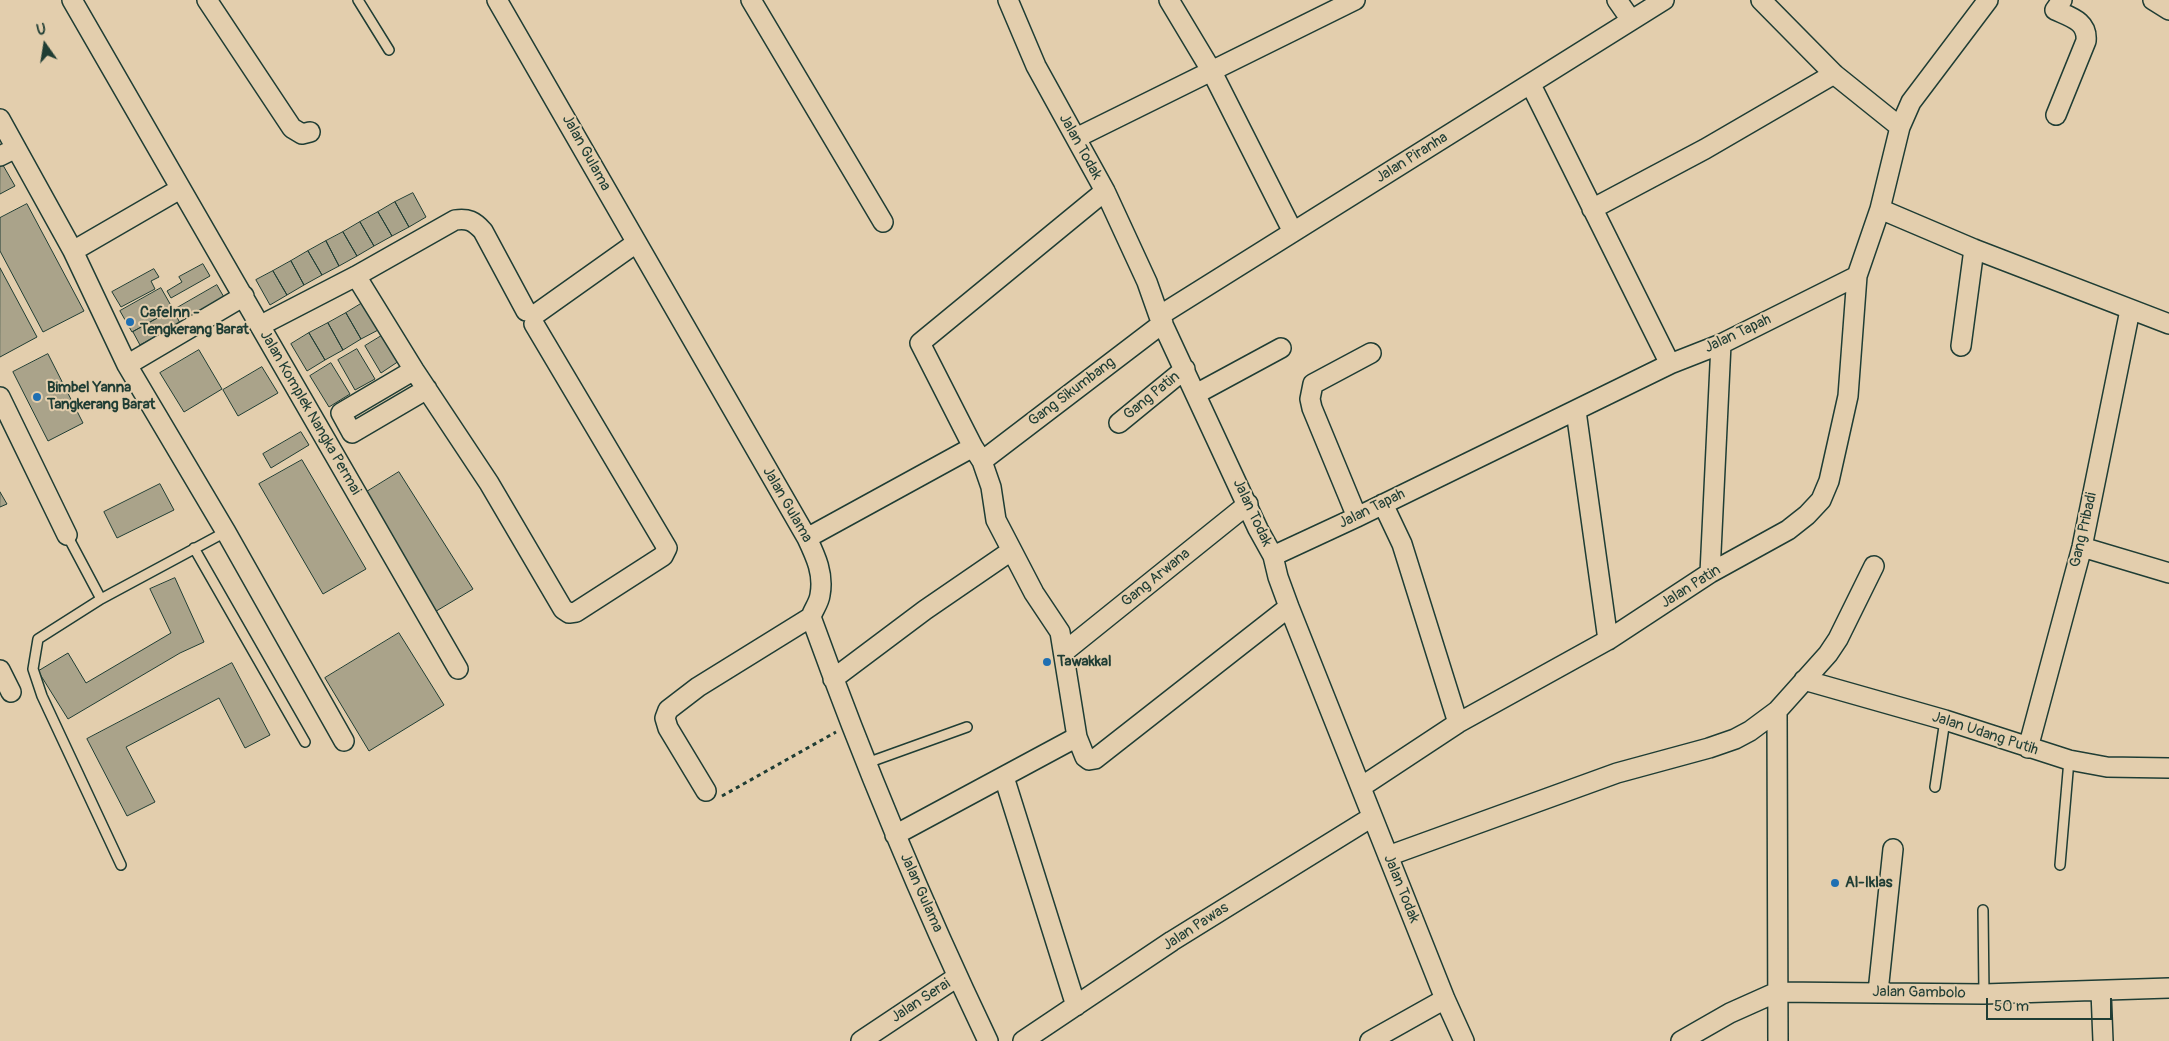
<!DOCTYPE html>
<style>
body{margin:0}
#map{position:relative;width:2169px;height:1041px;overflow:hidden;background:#e3cead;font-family:Pangolin,sans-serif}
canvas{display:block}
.north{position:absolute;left:20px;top:20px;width:50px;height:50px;-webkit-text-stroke:4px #e3cead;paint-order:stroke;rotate:347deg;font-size:14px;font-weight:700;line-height:20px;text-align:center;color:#1f3d34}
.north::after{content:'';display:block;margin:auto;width:18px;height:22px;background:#1f3d34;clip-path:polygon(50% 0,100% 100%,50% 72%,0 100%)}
.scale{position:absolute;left:1986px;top:998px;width:126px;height:22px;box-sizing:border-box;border:2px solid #1f3d34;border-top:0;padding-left:6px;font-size:15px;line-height:18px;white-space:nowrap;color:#1f3d34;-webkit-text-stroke:4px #e3cead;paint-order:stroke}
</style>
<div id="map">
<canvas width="2169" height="1041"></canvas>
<div class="north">U</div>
<div class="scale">50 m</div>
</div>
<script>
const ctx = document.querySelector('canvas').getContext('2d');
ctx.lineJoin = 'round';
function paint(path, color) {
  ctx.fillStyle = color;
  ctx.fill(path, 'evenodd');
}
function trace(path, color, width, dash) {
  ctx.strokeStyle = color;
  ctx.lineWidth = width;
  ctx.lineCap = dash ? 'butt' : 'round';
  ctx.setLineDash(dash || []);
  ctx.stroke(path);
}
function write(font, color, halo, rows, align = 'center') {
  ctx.font = font + ' Pangolin,sans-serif';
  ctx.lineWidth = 4;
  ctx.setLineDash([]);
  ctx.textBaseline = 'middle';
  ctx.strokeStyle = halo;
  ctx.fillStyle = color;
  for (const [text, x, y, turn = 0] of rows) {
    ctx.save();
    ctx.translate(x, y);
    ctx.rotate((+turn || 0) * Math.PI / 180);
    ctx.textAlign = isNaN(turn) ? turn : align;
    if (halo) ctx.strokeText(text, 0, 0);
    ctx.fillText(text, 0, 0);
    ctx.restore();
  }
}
const building = new Path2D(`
 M0,160L15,186L0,194Z
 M413,193L426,217L409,227L395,202Z
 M395,202L409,227L392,236L378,212Z
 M27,204L84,311L43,332L0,251V218Z
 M378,212L392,236L374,246L360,222Z
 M360,222L374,246L357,256L343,232Z
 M343,232L357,256L339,266L326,241Z
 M326,241L339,266L322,275L308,251Z
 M308,251L322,275L304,285L291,261Z
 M291,261L304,285L287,295L273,271Z
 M203,264L210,276L171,298L167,291L182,282L179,277Z
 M0,268L37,337L0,357Z
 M154,269L159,277L151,281L155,289L121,307L112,292Z
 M273,271L287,295L270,305L256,280Z
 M217,285L225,299L185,322L177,308Z
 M161,288L173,309L132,332L120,311Z
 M364,302L380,329L361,339L346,313Z
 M173,310L180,323L140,345L133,332Z
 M346,313L361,339L343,350L328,323Z
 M328,323L343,350L325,360L309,333Z
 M309,333L325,360L307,371L291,344Z
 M383,335L399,361L381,373L365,346Z
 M357,349L375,379L355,390L338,360Z
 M199,350L222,389L184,412L160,373Z
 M48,354L83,423L48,441L13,372Z
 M331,363L350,394L329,407L310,376Z
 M262,367L278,393L238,416L223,390Z
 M301,432L309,445L271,468L263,454Z
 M302,460L366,569L323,594L259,484Z
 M399,472L473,589L433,613L360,496Z
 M160,484L174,510L117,538L104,512Z
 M0,492L7,504L0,507Z
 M175,578L204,642L180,653L68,719L38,671L68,653L86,683L171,633L150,589Z
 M399,633L444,705L369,751L325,678Z
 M232,663L270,735L245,748L219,698L126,747L155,802L127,816L87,739Z`);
paint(building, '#aaa38a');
trace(building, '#1f3d34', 1);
const lane = new Path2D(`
 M358,0L389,50
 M67,535L101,599
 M194,548L305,742
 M867,763L967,727
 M1935,787L1945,720
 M121,865L42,696L33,669L38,639L101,599L218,536
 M2060,865L2069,760
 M1983,910L1984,994`);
const street = new Path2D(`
 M72,0L458,669
 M207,0L292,128L302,134L310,132
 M497,0L807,538C816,557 824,574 820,595C819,603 813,610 811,617C863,761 922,903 988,1041
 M751,0L883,222
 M1008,0L1036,66L1105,191L1147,282L1159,316L1258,529L1273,556L1278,577L1289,607L1445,999L1464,1041
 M1169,0L1211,70L1293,232
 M1617,0L1631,20
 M1761,0L1834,74L1900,127
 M2153,0L2169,10
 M1531,85L1670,364
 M2056,115L2086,41C2088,21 2070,17 2055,10L2062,0
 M0,119L73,251L127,365L226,532L344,741
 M1076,138L1355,0
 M0,156L16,148
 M1105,191L920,343L973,447L982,461L991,487L996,520L1034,593L1060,632L1077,737L1085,757L1089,760L1095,759L1289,607
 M1592,209L1705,149L1834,74
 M1880,209L1900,127L1911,102L1988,0
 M73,251L180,189
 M356,276L414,370L489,483L563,609L569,613L576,612L663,556L667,548L534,324
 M536,314L636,243
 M1159,316L1664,0
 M269,321L356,276L455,220C468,218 474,221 483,231L526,311
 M1961,346L1974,249
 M127,365L244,296
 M414,370L341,413L352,433L427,389
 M1196,394L1281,348
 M0,397L67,535
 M1576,411L1608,640
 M1119,423L1185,369
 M982,461L1163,323
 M1383,504L1402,544L1458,723
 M1357,517L1312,408L1310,399L1313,384L1371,353
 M807,538L973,447
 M2082,547L2169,573
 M1273,556L1357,517L1670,364L1721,344L1857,276L1880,209L1974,249L2169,324
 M1710,573L1721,344
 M1064,652L1248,504
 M0,670L11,692
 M833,679L925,610L1011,551
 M1804,680L1945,720L2069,760L2107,767L2169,768
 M1777,711L1778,1041
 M2028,748L2082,547L2130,310
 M1004,777L1076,1006
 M1361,787L1458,723L1608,640L1710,573L1788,530L1807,515L1821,500L1829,481L1848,396L1857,276
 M706,791L668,728L665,718L668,710L698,687L811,617
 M895,835L1077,737
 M1388,856L1617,773L1709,748L1735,739L1750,731L1777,711L1828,654L1838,639L1874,566
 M2101,991L2103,1041
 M1878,992L1893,849
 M861,1041L957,977
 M1023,1041L1172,941L1372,817
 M1370,1041L1445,999
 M1681,1041L1730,1013L1777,992L1984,994L2169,988`);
trace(lane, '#1f3d34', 12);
trace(street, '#1f3d34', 22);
trace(new Path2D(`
 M722,796L836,732`), '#1f3d34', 3, [4, 4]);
trace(lane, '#e3cead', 9);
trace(street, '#e3cead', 19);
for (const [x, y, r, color] of [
 [130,322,5,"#1f6fb2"],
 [37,397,5,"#1f6fb2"],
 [1047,662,5,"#1f6fb2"],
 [1835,883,5,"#1f6fb2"]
]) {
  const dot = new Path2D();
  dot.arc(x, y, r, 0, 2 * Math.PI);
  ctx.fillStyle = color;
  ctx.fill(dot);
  trace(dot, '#e3cead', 2);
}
write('15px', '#1f3d34', '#e3cead', [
 ["Jalan Todak",1080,147,61],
 ["Jalan Gulama",586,153,61],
 ["Jalan Piranha",1412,158,-32],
 ["Jalan Tapah",1738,334,-25],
 ["Gang Sikumbang",1072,392,-37],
 ["Gang Patin",1152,396,-39],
 ["Jalan Komplek Nangka Permai",310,413,60],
 ["Jalan Gulama",787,505,60],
 ["Jalan Tapah",1372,509,-26],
 ["Jalan Todak",1252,513,65],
 ["Gang Pribadi",2084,530,-77],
 ["Gang Arwana",1156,578,-39],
 ["Jalan Patin",1691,587,-32],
 ["Jalan Udang Putih",1985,734,18],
 ["Jalan Todak",1401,889,68],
 ["Jalan Gulama",921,893,66],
 ["Jalan Pawas",1196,927,-33],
 ["Jalan Gambolo",1919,993,1],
 ["Jalan Serai",921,1001,-33]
]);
write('bold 15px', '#1f3d34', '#e3cead', [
 ["CafeInn -",140,313],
 ["Tengkerang Barat",140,330],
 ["Bimbel Yanna",47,388],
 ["Tangkerang Barat",47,405],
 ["Tawakkal",1057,662],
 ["Al-Iklas",1845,883]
], 'left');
</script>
